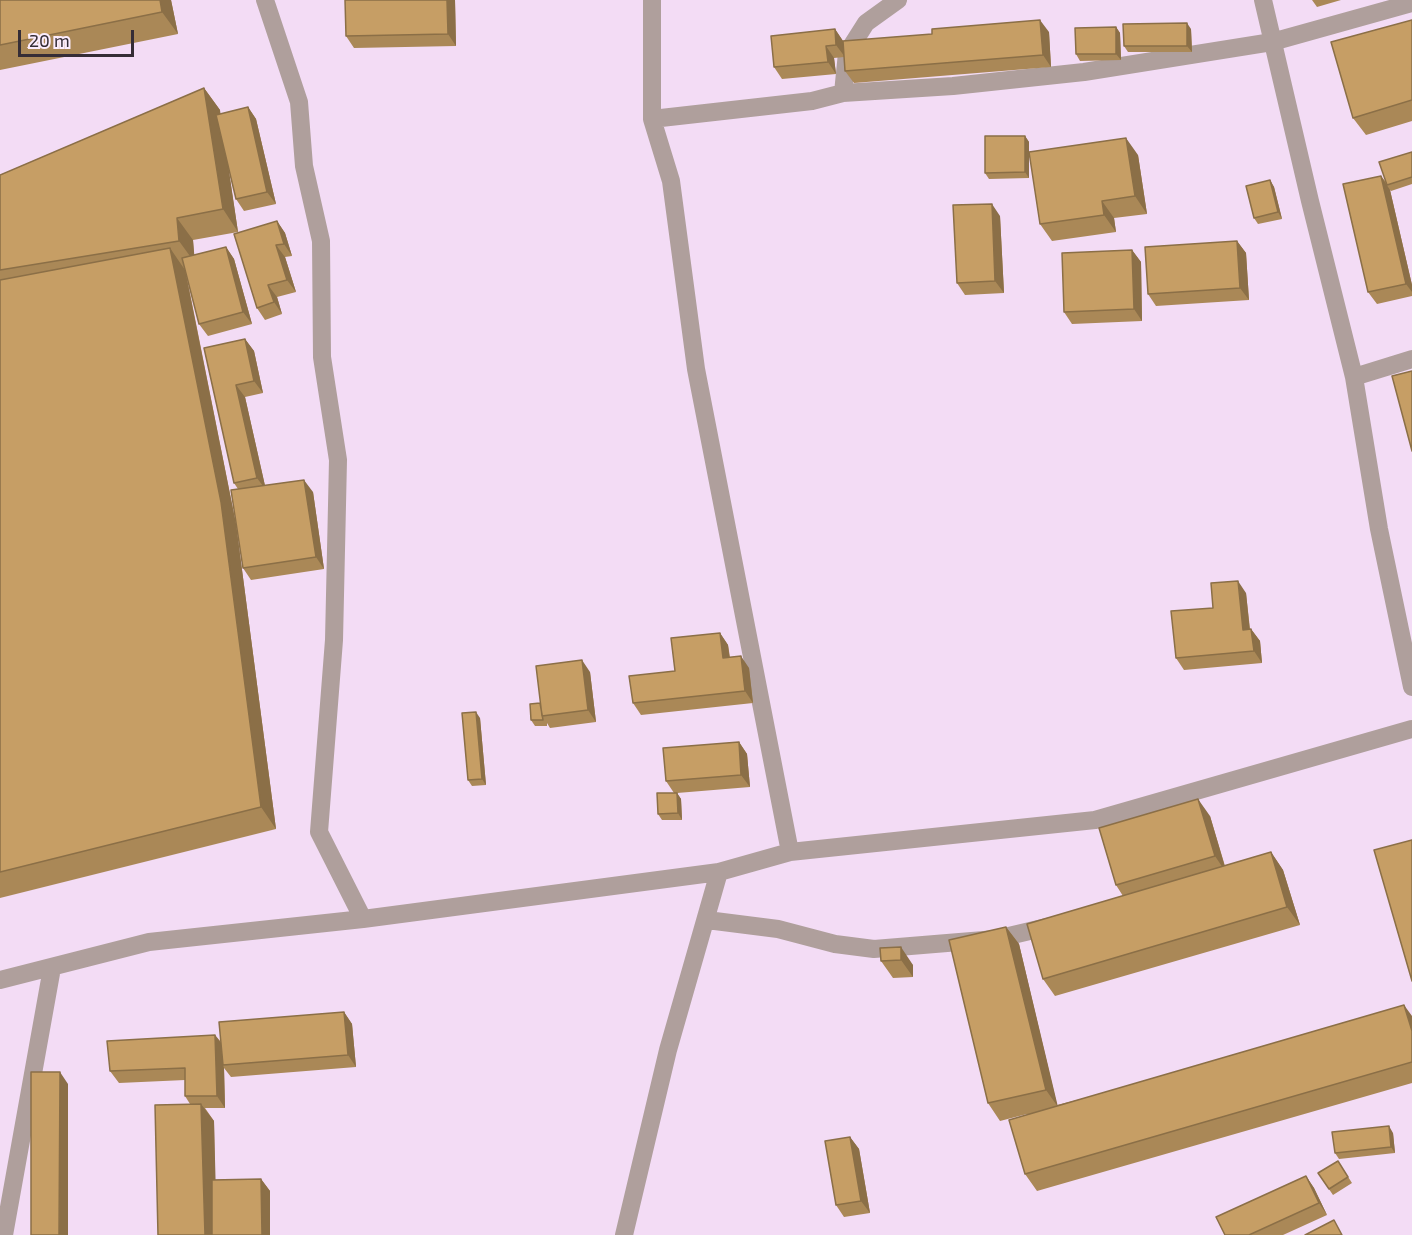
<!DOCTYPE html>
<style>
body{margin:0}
#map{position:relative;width:1412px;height:1235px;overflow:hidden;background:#f3dcf5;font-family:"Exo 2",sans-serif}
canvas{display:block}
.scale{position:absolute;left:18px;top:30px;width:116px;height:27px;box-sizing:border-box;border:3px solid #352d36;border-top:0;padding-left:8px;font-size:18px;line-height:21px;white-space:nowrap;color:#352d36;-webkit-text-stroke:4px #fbecfc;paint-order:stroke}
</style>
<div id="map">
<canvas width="1412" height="1235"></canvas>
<div class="scale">20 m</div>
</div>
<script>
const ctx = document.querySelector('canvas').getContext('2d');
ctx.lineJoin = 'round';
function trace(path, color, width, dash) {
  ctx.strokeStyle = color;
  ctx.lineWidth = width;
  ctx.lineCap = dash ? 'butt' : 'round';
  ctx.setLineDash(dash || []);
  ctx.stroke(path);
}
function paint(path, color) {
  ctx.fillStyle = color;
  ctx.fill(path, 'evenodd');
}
trace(new Path2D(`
 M265,0L299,102L304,166L321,241L322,357L338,460L334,640L319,832L363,919
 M652,0V119L671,181L696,369L790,852
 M1263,0L1310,201L1354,377L1379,529L1412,687
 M843,93L847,53L866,23L898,0
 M652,119L812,101L843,93L953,86L1084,72L1272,42L1412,3
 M1354,377L1412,359
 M707,920L778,929L835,944L874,949L996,939L1051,926
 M0,980L149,942L363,919L719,872L790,852L1095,820L1412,729
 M4,1235L52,968
 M624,1235L668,1050L719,872`), '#af9f9c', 18);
paint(new Path2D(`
 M0,0H171L178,34L0,70Z
 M455,0L456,46L354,48L346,36Z
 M1312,0H1341L1317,7Z
 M1412,20V121L1366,135L1353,118Z
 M1116,27L1120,33L1121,60L1080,61L1076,54Z
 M835,29L843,41L1049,32L1051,67L854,83L845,71L844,57L834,58L836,74L782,79L774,67Z
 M1191,29L1192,52H1128L1124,46Z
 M204,88L220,110V114L248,107L256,119L276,204L244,211L236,199L228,166L238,232L193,240L194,255L226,247L234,259L252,324L208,336L199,324L186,273L236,524L276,829L0,898V175Z
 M1025,136L1029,142V178L989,179L985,173Z
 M1412,152V184L1391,191L1390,190L1412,285V296L1377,304L1368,292L1381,176L1386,182Z
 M1138,155L1147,214L1114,218L1116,232L1052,241L1040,224Z
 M1270,180L1274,187L1282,219L1258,224L1254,218Z
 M1000,216L1004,293L965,295L957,283Z
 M277,221L285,233L292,256L285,257L296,292L277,297L282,314L265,320L257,308Z
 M1237,241L1246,253L1249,300L1156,306L1148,294Z
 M1132,250L1141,262L1142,321L1072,324L1064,312Z
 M245,339L254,351L263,393L245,397L265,486L313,492L324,569L251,580L243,568L238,489L234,483L204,348Z
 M1246,593L1250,629H1251L1260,641L1262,663L1184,670L1176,658L1213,608Z
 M720,633L728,645L730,657L749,668L753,703L641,715L633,703L675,671Z
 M590,672L596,722L550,728L547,723V726H535L531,720L540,703Z
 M480,718L486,785L472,786L468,780Z
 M739,742L747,754L750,787L677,793L681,799L682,820H662L658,814L674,793L666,781Z
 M1210,816L1225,866L1271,852L1283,870L1300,925L1055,996L1043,979L1123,896L1116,885Z
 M1006,927L1019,944L1057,1105L1412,1016V1083L1037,1191L1025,1174L1027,1114L1000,1121L988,1103Z
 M880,948L913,965V977L893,978L881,961Z
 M344,1012L352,1024L356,1067L231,1077L224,1068L225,1108H205L214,1121L215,1180L261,1179L270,1191L158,1235L190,1104L185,1096V1080L119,1083L110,1071L215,1035L221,1042Z
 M1393,1133L1395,1153L1339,1159L1335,1153Z
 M850,1137L859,1149L870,1213L844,1217L836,1205Z
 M1338,1161L1352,1183L1333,1195L1318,1173Z
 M1306,1176L1314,1188L1327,1215L1283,1235H1225Z`), '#aa8857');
paint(new Path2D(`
 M160,0H171L178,34L162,12Z
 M447,0H455L456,46L448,34Z
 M1040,20L1049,32L1051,67L1043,55Z
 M1187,23L1191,29L1192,52L1187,46Z
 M1116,27L1120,33L1121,60L1116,54Z
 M835,29L843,41L845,57L836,45Z
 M826,46L834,58L836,74L828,62Z
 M204,88L220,110L238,232L223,209Z
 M248,107L256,119L276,204L267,192Z
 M1025,136L1029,142V178L1025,172Z
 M1126,138L1138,155L1147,214L1135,196Z
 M1381,176L1390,190L1412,285V292L1406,284Z
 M1270,180L1274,187L1282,219L1278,212Z
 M1102,201L1114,218L1116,232L1104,215Z
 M992,204L1000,216L1004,293L995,281Z
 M177,218L193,240L195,263L179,241Z
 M277,221L285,233L292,256L284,244Z
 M1237,241L1246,253L1249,300L1240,288Z
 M276,245L285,257L296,292L287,280Z
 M226,247L234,259L252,324L243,312Z
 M170,248L185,270L236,524L276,829L261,807Z
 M1132,250L1141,262L1142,321L1134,309Z
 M268,285L277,297L282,314L274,302Z
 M245,339L254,351L263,393L254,381Z
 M236,385L245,397L266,490L257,478Z
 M304,480L313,492L324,569L316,557Z
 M1238,581L1246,593L1251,642L1243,630Z
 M1251,629L1260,641L1262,663L1254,651Z
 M720,633L728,645L731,670L723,658Z
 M741,656L749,668L753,703L745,691Z
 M582,660L590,672L596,722L588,710Z
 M476,712L480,718L486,785L482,779Z
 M739,742L747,754L750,787L741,775Z
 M677,793L681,799L682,820L678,813Z
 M1198,799L1210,816L1227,874L1215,856Z
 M1271,852L1283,870L1300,925L1287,907Z
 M1006,927L1019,944L1058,1107L1046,1090Z
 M901,947L913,965V977L901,960Z
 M1404,1005L1412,1016V1031Z
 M344,1012L352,1024L356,1067L348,1055Z
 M215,1035L224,1047L223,1065L224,1068L225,1108L217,1096Z
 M60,1072L68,1084V1235H59Z
 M201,1104L214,1121L217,1235H205Z
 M1389,1126L1393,1133L1395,1153L1391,1147Z
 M850,1137L859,1149L870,1213L861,1201Z
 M1306,1176L1314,1188L1327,1215L1319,1203Z
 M261,1179L270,1191V1235H262Z`), '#8b6f47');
const building = new Path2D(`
 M0,0H160L162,12L0,45Z
 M345,0H447L448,34L346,36Z
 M1040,20L1043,55L845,71L843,41L932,34V29Z
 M1412,20V100L1353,118L1331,42Z
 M1187,23V46H1124L1123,24Z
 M1116,27V54H1076L1075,28Z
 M835,29L836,45L826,46L828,62L774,67L771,36Z
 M204,88L223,209L177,218L179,241L0,270V175Z
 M248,107L267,192L236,199L216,115Z
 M985,136H1025V172L985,173Z
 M1126,138L1135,196L1102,201L1104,215L1040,224L1029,152Z
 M1412,152V177L1387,185L1379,162Z
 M1381,176L1406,284L1368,292L1343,184Z
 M1270,180L1278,212L1254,218L1246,186Z
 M992,204L995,281L957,283L953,205Z
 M277,221L284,244L276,245L287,280L268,285L274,302L257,308L234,234Z
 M1237,241L1240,288L1148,294L1145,247Z
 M226,247L243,312L199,324L182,258Z
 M170,248L221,502L261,807L0,872V280Z
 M1132,250L1134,309L1064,312L1062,253Z
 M245,339L254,381L236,385L257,478L234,483L204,348Z
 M1412,371V451L1392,376Z
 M304,480L316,557L243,568L231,490Z
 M1238,581L1243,630L1251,629L1254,651L1176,658L1171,611L1213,608L1211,583Z
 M720,633L723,658L741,656L745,691L633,703L629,676L675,671L671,638Z
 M582,660L588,710L542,716L536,666Z
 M540,703L543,720H531L530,704Z
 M476,712L482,779L468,780L462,713Z
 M739,742L741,775L666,781L663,748Z
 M657,793H677L678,813L658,814Z
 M1198,799L1215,856L1116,885L1099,828Z
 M1412,840V981L1374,850Z
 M1271,852L1287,907L1043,979L1027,924Z
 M1006,927L1046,1090L988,1103L949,940Z
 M901,947V960L881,961L880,948Z
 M1404,1005L1412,1031V1062L1025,1174L1009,1120Z
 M344,1012L348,1055L223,1065L219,1022Z
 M215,1035L217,1096H185V1068L110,1071L107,1041Z
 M31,1072H60L59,1235H31Z
 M201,1104L205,1235H158L155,1105Z
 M1389,1126L1391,1147L1335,1153L1332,1132Z
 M850,1137L861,1201L836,1205L825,1141Z
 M1338,1161L1348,1177L1329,1189L1318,1173Z
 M1306,1176L1319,1203L1249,1235H1225L1216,1217Z
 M261,1179L262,1235H212V1180Z
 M1334,1220L1342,1235H1305Z`);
paint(building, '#c69e65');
trace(building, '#8b6f47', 1.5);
</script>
